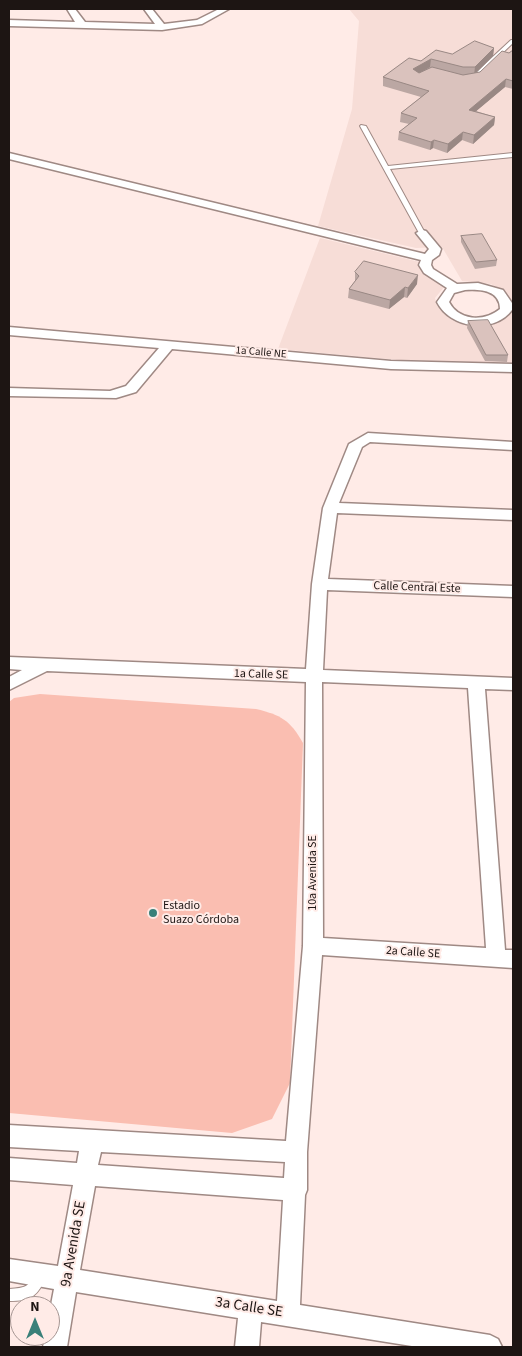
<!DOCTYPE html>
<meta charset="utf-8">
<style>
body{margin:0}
#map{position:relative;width:522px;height:1356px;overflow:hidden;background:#ffebe7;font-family:"Source Sans 3",sans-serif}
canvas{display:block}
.frame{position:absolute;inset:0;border:10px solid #1d1513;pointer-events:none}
.north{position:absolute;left:10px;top:1296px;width:50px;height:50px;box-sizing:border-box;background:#ffebe7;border:1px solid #a59592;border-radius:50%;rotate:0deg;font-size:14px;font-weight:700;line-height:20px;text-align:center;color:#1d1513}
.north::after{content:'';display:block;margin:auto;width:18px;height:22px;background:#398079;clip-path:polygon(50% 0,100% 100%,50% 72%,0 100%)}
</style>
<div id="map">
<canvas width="522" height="1356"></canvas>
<div class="frame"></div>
<div class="north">N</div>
</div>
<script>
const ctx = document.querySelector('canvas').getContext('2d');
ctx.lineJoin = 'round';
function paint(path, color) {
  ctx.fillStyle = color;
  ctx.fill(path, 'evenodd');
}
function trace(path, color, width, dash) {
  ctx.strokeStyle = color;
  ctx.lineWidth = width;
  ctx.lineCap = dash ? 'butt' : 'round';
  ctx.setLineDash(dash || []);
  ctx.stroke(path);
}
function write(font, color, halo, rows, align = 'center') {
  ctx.font = font + ' "Source Sans 3",sans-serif';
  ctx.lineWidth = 4;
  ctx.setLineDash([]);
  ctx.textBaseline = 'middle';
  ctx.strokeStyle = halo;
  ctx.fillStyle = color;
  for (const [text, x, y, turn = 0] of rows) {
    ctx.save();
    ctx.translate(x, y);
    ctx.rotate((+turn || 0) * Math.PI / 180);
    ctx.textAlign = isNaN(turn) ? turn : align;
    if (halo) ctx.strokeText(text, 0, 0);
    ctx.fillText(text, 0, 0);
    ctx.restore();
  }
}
paint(new Path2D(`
 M349,9H513V364L398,360L278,349L320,238L428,264L445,286L435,298L437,306L456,322L490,325L504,319L513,310L511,301L503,291L491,284L462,281L442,247L416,248L318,226L352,109L359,21Z`), '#f7ddd7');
paint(new Path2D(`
 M40,694L256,709C281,715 290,720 303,743L290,1083L272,1119L232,1133L9,1113V702L14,698Z`), '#fabeb1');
const lane = new Path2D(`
 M511,40H513V43L474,80H470V78Z
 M361,125L366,126L388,166L513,153V157L390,169L425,233L422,235L419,233L360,126Z
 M40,1269L44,1271L46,1275C39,1296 31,1301 9,1301V1289C26,1288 29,1287 36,1271Z`);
const street = new Path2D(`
 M67,9H75L85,22L155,24L144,9H152L164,24L197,20L219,9H229L202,24L162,30L9,26V20L75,22Z
 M9,153L425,254L429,249L416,233L422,230L426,231L441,249L439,255L432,260L431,265L433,269L457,284L478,283L503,290L512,303V310C493,335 450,328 437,302L447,288L424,273L419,265L421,260L9,159ZM465,290C480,289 500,290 500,309C484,322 459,321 449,302L454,293Z
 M9,327L391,361L513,364V372L391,369L172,349L136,392L116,398L9,396V388L110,391L126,386L159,348L9,335Z
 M368,433L513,442V450L370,442L362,447L339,503L513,510V520L337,513L328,579L513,586V597L327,590L323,670L513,678V690L485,689L505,950H513V968L322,955L307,1152V1190L305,1195L300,1305L490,1335L498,1339L502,1347H418L261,1322L259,1347H235L238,1318L76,1292L67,1347H43L45,1336H50V1310L54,1289L9,1281V1259L58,1266L73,1185L9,1180V1158L77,1163L79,1151L9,1147V1125L286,1141L303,946L306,682L47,671L9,690V677L22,670L9,669V657L306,669L312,584L323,508L349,444ZM322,682L468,688L486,948L323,938ZM101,1152L285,1162L284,1178L98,1165ZM95,1186L283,1200L277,1301L80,1270Z`);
trace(lane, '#9f8984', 2);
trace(street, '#9f8984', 3);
paint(lane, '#fff');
paint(street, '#fff');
paint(new Path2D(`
 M494,48L493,56L476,73L480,72L513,50V89L505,87L476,111L495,117L494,125L473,144L462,140L447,153L433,148L430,150L398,140L399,132L409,124L400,122L401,113L421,97L383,86V77L421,61L452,54Z
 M461,236L497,260L496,266L475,269L461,242Z
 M355,272L417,284L407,298L404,297L389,309L348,298L349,289L355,281Z
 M468,321L508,355L507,362L485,361L467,328Z`), '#bba7a3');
paint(new Path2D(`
 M494,48L493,56L474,75L475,67Z
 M431,59L430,67L412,78L413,69Z
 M506,79L505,87L468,118L469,110Z
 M495,117L494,125L473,144L474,135Z
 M463,132L462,140L447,153L448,144Z
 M434,140L433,148L430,150L431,142Z
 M418,275L417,284L407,298L408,288Z
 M405,287L404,297L389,309L390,300Z`), '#998884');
const building = new Path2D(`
 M475,41L494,48L475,67H463L431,59L413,69L419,73L432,67L463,75L480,72L502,51L509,53L513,50V81L506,79L469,110L495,117L474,135L463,132L448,144L434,140L431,142L399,132L417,118L401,113L429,91L383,77L409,58L421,61L436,50L452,54Z
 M482,234L497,260L476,262L461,236Z
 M364,261L418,275L408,288L405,287L390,300L349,289L359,276L355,272Z
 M488,320L508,355H486L468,321Z`);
paint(building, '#dac2bd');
trace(building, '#998884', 1);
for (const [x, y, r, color] of [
 [153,913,5,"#398079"]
]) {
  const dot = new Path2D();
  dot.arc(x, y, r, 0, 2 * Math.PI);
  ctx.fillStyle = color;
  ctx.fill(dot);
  trace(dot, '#ffebe7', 2);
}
write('11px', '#1d1513', '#ffebe7', [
 ["1a Calle NE",261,353,5]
]);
write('12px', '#1d1513', '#ffebe7', [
 ["Calle Central Este",417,588,2],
 ["1a Calle SE",261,675,2],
 ["10a Avenida SE",313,873,-90],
 ["2a Calle SE",413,953,4]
]);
write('12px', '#1d1513', '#ffebe7', [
 ["Estadio",163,906],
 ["Suazo Córdoba",163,920]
], 'left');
write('15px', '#1d1513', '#ffebe7', [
 ["9a Avenida SE",74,1244,-80],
 ["3a Calle SE",249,1308,9]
]);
</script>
